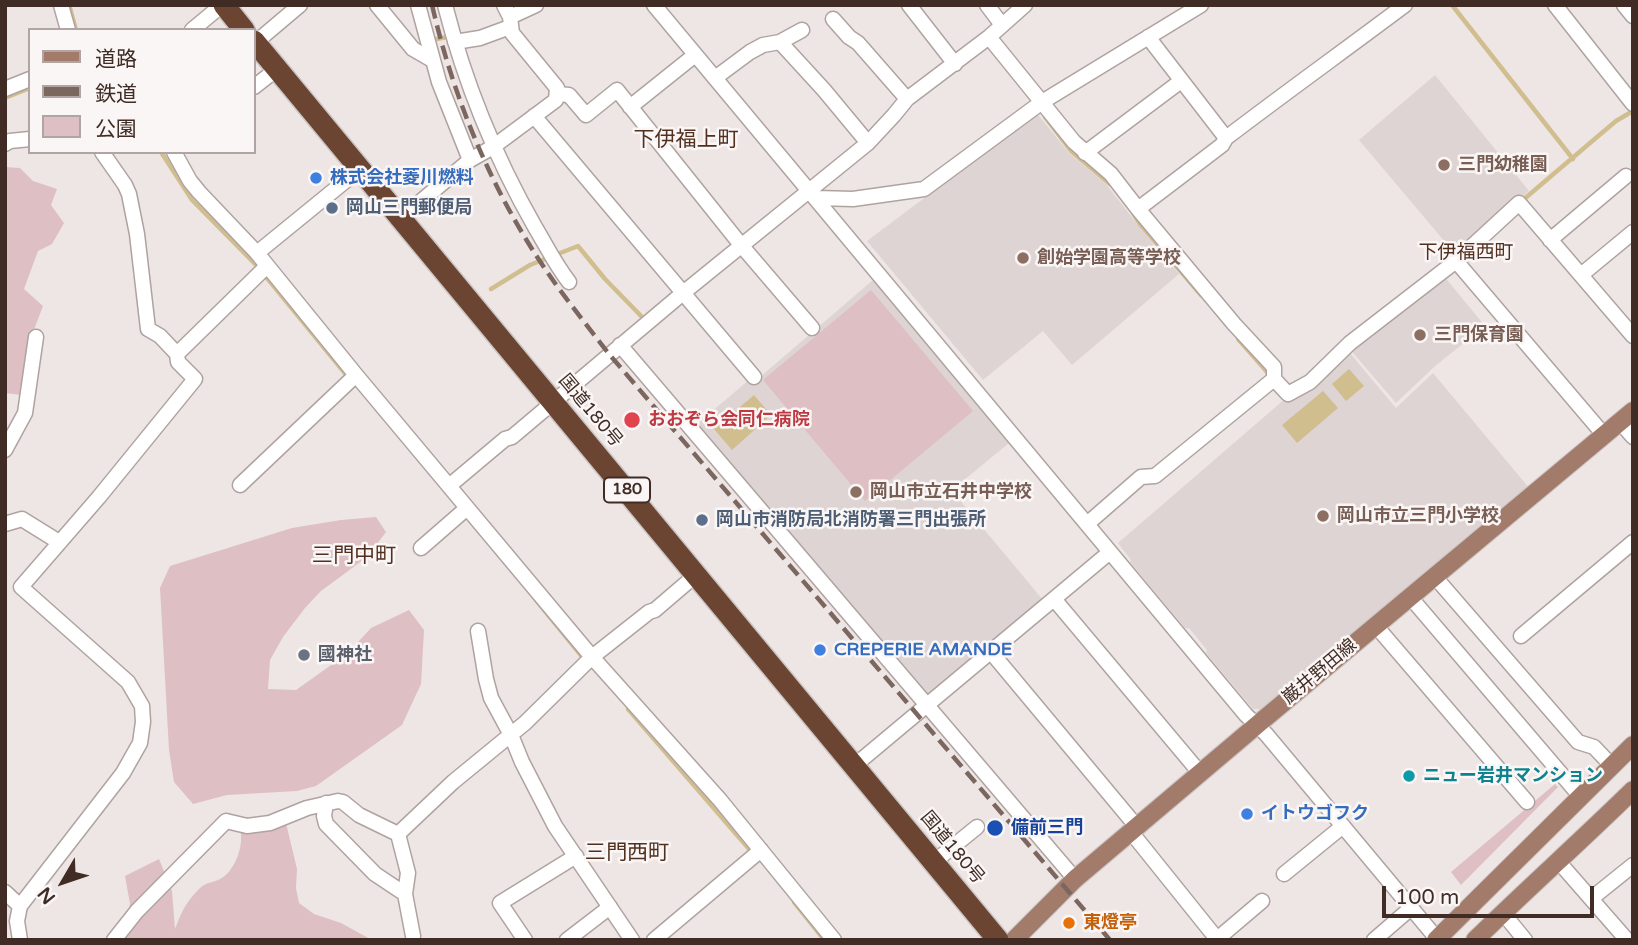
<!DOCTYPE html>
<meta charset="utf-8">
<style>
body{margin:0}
#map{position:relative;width:1638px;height:945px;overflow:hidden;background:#eee6e5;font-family:"Varela Round","Noto Sans JP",sans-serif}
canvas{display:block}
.frame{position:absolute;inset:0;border:7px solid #402c24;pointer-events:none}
.legend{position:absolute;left:28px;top:28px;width:228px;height:126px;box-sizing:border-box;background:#faf6f6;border:2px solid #b0a5a2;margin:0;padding:9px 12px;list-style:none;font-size:21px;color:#402c24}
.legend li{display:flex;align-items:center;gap:14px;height:35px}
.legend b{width:35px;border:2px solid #b0a5a2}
.north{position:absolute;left:28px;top:847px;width:70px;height:70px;-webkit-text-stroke:5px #faf6f6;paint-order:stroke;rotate:231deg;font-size:19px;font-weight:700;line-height:28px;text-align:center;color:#402c24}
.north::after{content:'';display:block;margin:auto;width:24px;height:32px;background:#402c24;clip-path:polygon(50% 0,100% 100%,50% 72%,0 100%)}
.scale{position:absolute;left:1382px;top:886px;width:212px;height:32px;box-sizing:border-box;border:4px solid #402c24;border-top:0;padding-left:9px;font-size:21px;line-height:24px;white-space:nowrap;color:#402c24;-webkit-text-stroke:5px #faf6f6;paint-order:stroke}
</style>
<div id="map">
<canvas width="1638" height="945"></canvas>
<div class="frame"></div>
<ul class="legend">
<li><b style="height:9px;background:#a27b6b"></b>道路</li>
<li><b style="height:9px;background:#7b675f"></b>鉄道</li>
<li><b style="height:19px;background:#debfc4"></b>公園</li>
</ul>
<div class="north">N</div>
<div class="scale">100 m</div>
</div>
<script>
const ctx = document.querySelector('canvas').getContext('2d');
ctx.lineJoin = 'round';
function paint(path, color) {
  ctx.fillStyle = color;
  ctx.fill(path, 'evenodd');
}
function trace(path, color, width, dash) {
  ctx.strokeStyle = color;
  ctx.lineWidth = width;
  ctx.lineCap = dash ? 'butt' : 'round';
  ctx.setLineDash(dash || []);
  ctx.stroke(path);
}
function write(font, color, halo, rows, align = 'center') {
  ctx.font = font + ' "Varela Round","Noto Sans JP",sans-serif';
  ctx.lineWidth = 5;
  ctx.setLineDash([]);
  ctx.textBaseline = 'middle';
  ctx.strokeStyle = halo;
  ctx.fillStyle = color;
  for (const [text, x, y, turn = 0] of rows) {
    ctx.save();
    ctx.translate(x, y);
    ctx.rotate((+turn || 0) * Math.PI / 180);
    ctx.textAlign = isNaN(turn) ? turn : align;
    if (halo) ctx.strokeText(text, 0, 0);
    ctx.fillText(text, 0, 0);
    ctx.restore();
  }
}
paint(new Path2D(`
 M1435,75L1529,191L1456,255L1359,140Z
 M1036,114L1039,116L1069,153L1106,184L1142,230L1179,274L1072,365L1043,331L983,380L867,241Z
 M1443,275L1485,326L1434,367L1396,403L1354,354L1352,350Z
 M873,280L1009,443L958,485V498L1043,600L931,694H925L697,424L750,379L760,377Z
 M1349,352L1396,408L1433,373L1530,489L1266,709H1253L1206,653L1207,650L1189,628H1185L1130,562L1131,560L1118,543L1286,398Z`), '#ded4d3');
paint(new Path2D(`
 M5,167L20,168L33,181L57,189L51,205L64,223L52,244L38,251L24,289L43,306L32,335L21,395L5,393Z
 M871,290L973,411L865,501L763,380Z
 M376,517L386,532L367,557L321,591L305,608L283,637L270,660L268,689L296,690L348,653L371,628L409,610L424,630L421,684L402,725L316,786L297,791L227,795L193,804L174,782L169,750L160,588L170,566L292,528L341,520Z
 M1555,784L1558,787L1461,885L1451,872Z
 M286,823L297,869L296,888L299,903L314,914L341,923L372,940H122L130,904L125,876L159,859L172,891L175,929C182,911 186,902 200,888C206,882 213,883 220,879C235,872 246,842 239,827Z`), '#debfc4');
paint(new Path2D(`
 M1349,369L1364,386L1346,401L1332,384Z
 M1323,391L1338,408L1297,443L1282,425Z
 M754,395L771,415L732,450L714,429Z`), '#d1be8f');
trace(new Path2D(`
 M1452,5L1573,159
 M70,8L76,30
 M432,40L447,37
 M5,98L30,88
 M1045,117L1071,151L1110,184
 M161,152L192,200L258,267L348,377
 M1523,200L1590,143L1616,121L1633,111
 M1133,213L1140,224L1201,295
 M491,289L530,265L578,246L605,279L644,319
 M1238,339L1268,373
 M536,600L584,659
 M628,709L749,849
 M794,902L822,937`), '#d1be8f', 4.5);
const minor = new Path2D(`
 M61,5L68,30
 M377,5L413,49L432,60
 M418,5L439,82L470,160
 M445,5C465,84 495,157 535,227C547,247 555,264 569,282
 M654,5L1246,715L1266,734L1438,940
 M909,5L955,64
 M987,5L1002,25
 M1555,5L1633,104
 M1624,5L1633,16
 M510,17L536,5
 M833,19L849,37L858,43L907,99
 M192,30L222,5
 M989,37L1074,142L1111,174L1138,209L1222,145L1226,138C1285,93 1345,50 1405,5
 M1148,37L1226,138
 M455,42L480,38L510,27
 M780,42L824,90L868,143
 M255,43L300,5
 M715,78L750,52L763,45L780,42L802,30
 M254,87L277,69
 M5,89L30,79
 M558,94L569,95L586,115L617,90L741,245L812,328
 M630,107L695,55
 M534,116L754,377
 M5,144L10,141L30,139
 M174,152L190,181L199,192L257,253L356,375L592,657L720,800L834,940
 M1085,153L1181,81
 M816,198L853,199L924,189L1042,102L1201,5
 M1138,209L1234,324L1274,367V379
 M401,218L470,160L493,147L556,100L557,88L512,33L510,17L504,5
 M1550,240L1626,176
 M257,253L360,169
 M1456,261L1604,435
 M1581,275L1633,232
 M620,345L1075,879
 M177,354L267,266
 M1620,422L1633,437
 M5,450L25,413L36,337
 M240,485L356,375
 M449,486L505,439L512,437L683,293L868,143L894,115L907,99L989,37L1025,5
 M5,524L22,519L59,542
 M1087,524L1141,477L1155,476L1274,379L1288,394L1310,382L1350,343L1456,261L1519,203L1633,336
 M421,548L467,508
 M1435,577L1578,742L1594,747L1612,766
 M1411,598L1580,796
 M1054,599L1200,773
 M1376,626L1527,802
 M478,631L486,679L491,698L511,735L522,762L555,826L632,940
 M1521,636L1633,542
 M991,652L1137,827
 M854,766L1110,552
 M326,803L324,816L326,824L375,874L405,894
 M1131,832L1217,939
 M398,834L408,873L405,894L413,936
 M1558,861L1627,940
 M934,862L977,827
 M1284,874L1343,826
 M5,892L20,906
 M1592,898L1633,865
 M1503,913L1525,940
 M20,940L17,921L20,906L123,773L140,743L143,722L142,706L128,682L21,587L99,497L195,379L178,362L177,354L160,336L148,329L137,234L129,194L125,185L102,152
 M114,940L137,911L226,821L247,826L270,823L307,808L338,801L343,802L359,815L398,834L453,782L525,723L592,657L649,612L655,610L697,574
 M525,940L500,903L576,856
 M567,940L610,907
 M654,940L761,850
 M1216,940L1262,901
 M1374,940L1411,908`);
const major = new Path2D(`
 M1014,940L1075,879L1264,719L1633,411
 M1436,940L1633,745
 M1475,940C1527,889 1581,841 1633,790`);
const highway = new Path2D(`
 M224,5L244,30
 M254,41L998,940`);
trace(minor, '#afa3a0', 17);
trace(major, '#cac4c2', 20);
trace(highway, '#cac4c2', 24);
trace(minor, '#fff', 14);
trace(major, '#a27b6b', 18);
trace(highway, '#6b4531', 21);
trace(new Path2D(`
 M432,5C455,105 497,203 557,286C574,309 592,332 609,354L1110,940`), '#7b675f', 4.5, [14, 7]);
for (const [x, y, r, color] of [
 [1444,165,7,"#8d6e63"],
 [316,178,7,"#3f7fe0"],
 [332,208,7,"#5c6f8a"],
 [1023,258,7,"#8d6e63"],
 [1420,335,7,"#8d6e63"],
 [632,420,9,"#e0444e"],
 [856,492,7,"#8d6e63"],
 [1323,516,7,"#8d6e63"],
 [702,520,7,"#5c6f8a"],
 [820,650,7,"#3f7fe0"],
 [304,655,7,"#6b7280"],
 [1409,776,7,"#0f9aa8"],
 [1247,814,7,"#3f7fe0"],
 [995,828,9,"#1a4fb4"],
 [1069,923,7,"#e8710a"]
]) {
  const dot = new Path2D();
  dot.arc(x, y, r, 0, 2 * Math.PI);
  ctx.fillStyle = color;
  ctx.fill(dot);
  trace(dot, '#faf6f6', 2.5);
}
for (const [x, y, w] of [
 [627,490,46]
]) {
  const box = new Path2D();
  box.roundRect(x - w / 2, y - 12.5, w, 25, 5);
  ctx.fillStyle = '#faf6f6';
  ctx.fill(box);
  trace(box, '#402c24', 2);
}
write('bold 16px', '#402c24', null, [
 ["180",627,490]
]);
write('bold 18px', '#785e54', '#faf6f6', [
 ["三門幼稚園",1458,165],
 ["創始学園高等学校",1037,258],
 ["三門保育園",1434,335],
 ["岡山市立石井中学校",870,492],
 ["岡山市立三門小学校",1337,516]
], 'left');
write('bold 18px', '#366cbe', '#faf6f6', [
 ["株式会社菱川燃料",330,178],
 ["CREPERIE AMANDE",834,650],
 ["イトウゴフク",1261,814]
], 'left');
write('bold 18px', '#4e5e75', '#faf6f6', [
 ["岡山三門郵便局",346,208],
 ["岡山市消防局北消防署三門出張所",716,520]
], 'left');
write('18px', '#402c24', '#faf6f6', [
 ["国道180号",590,411,50],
 ["巌井野田線",1320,672,-40],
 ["国道180号",952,848,50]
]);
write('bold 18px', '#be3a42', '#faf6f6', [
 ["おおぞら会同仁病院",648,420]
], 'left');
write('bold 18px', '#5b616d', '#faf6f6', [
 ["國神社",318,655]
], 'left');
write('bold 18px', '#0d838f', '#faf6f6', [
 ["ニュー岩井マンション",1423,776]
], 'left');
write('bold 18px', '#164399', '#faf6f6', [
 ["備前三門",1011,828]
], 'left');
write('bold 18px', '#c56008', '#faf6f6', [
 ["東燈亭",1083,923]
], 'left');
write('19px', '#523020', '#faf6f6', [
 ["下伊福西町",1466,253]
]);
write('21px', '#523020', '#faf6f6', [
 ["下伊福上町",686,140],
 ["三門中町",354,556],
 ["三門西町",627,853]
]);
</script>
